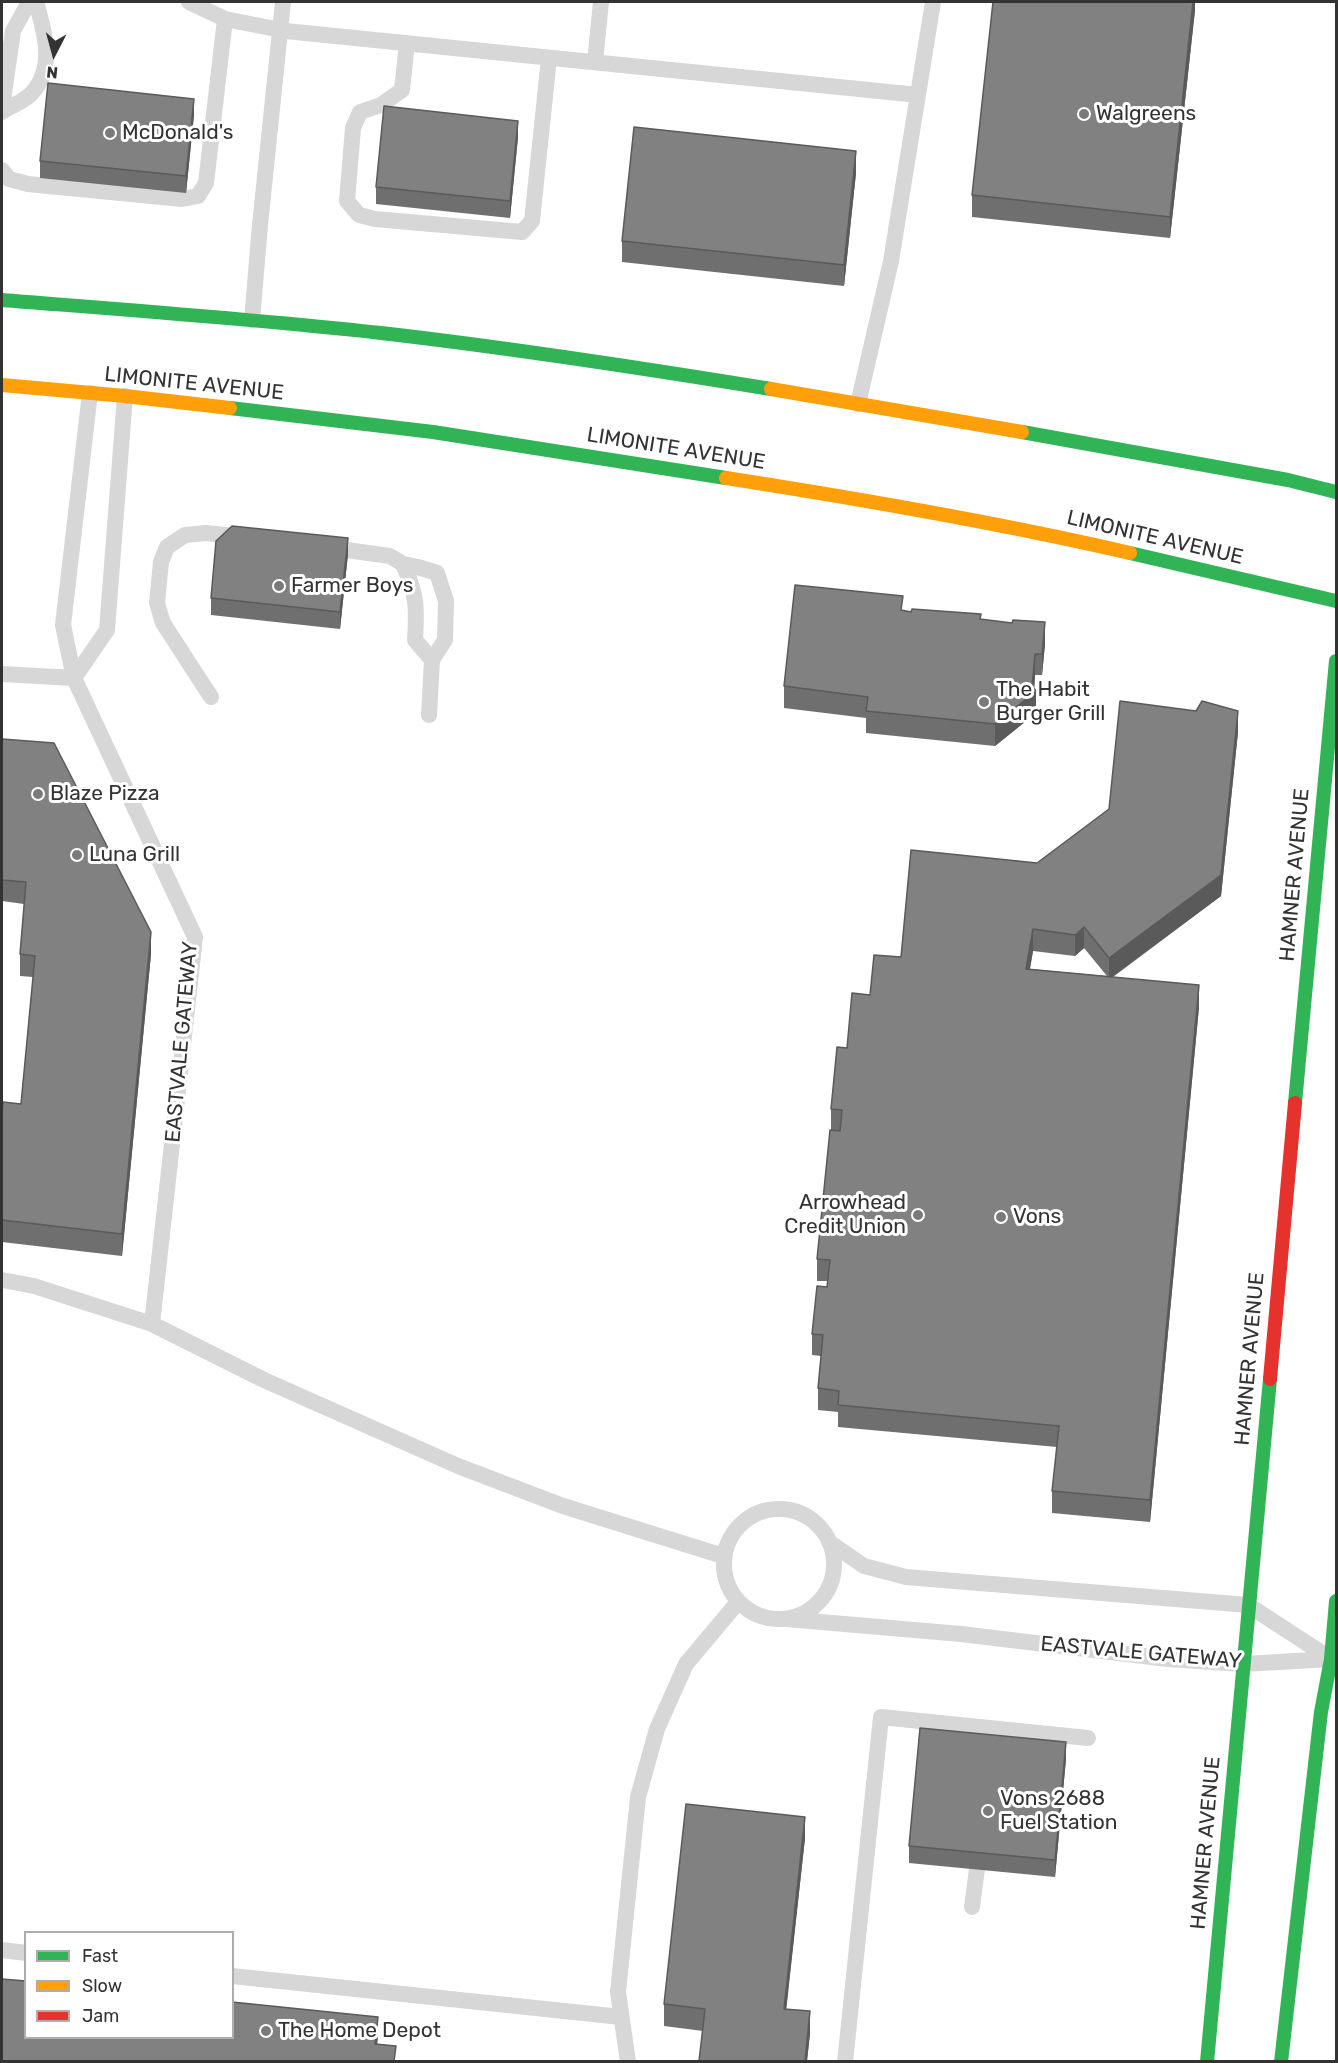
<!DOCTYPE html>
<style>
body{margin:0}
#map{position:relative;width:1338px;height:2063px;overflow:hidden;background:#fff;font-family:Rubik,sans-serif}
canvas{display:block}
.frame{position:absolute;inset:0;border:3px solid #333;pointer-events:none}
.legend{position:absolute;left:24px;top:1931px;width:210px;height:108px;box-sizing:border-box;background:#fff;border:2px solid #adadad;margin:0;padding:8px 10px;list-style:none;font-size:18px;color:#333}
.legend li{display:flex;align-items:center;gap:12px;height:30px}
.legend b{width:30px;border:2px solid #adadad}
.north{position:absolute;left:24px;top:24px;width:60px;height:60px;-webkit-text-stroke:4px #fff;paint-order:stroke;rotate:186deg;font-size:16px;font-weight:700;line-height:24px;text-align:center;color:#333}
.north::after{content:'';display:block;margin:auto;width:21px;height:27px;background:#333;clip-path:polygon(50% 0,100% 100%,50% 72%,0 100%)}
</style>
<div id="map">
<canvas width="1338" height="2063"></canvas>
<div class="frame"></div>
<ul class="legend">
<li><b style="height:8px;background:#30b455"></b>Fast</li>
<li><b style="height:8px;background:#ff9f0a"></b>Slow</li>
<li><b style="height:8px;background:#e5322d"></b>Jam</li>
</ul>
<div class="north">N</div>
</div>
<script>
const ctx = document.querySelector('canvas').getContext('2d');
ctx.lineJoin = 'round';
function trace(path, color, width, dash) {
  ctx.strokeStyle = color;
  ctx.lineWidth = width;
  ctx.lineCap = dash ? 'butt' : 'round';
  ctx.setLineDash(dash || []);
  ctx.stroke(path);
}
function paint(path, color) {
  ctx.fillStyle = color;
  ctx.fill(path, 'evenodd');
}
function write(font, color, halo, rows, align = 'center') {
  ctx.font = font + ' Rubik,sans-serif';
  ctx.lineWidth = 6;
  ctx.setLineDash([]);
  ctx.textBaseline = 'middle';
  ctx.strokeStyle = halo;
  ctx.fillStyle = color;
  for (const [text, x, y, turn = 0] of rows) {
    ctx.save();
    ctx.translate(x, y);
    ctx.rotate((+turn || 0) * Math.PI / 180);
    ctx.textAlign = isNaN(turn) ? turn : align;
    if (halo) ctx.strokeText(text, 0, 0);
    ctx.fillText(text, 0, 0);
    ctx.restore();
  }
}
trace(new Path2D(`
 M189,2L225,19L286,31L918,95
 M407,43L402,90L381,105L360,112L353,128L347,201L359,215L375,219L522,232L532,221L549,58
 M595,62L601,2
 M2,107L13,31L29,2
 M2,112C10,107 22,102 30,95C56,69 45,33 36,2
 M2,170L9,179L28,184L182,199L198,196L206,183L225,19
 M252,320L260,225L283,2
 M90,393L63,625L74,678L195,937L152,1324
 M858,404L891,261L933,2
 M325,547L390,556L403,564L418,567L437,573L446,601L445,640L432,660L429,715
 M403,564C417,594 417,607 415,640L432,660
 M2,674L74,678
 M74,678L107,630L125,396
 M211,697L163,623L157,603L161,562L167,547L185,535L206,533L243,537
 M2,1280L34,1286L152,1324L264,1380L458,1466L563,1506L723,1556
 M724 1564a55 55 0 1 1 110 0a55 55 0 1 1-110 0Z
 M829,1542L864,1566L906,1577L1248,1605L1331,1659
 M786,1619L961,1634L1168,1659L1243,1664L1331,1659
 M972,1907L977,1869
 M2,1950L26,1953
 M232,1976L621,2017
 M628,2062L618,1992L638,1797L657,1729L686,1664L738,1602
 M845,2062L881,1717L1088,1738`), '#d7d7d7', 16);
trace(new Path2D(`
 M2,300C129,310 255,319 381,333C512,348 642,368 771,389
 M230,408L433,432L726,478
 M1022,432L1288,480L1336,492
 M1130,553L1336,601
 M1295,1103L1336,661
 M1207,2062L1270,1379
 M1281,2062L1321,1712L1331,1659L1336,1601`), '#30b455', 14);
trace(new Path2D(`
 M2,385L125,396L230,408
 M771,389L1022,432
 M726,478C861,499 996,522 1130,553`), '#ff9f0a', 14);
trace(new Path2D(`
 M1270,1379L1295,1103`), '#e5322d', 14);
paint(new Path2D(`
 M1195,2V10L1170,238L972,217V195Z
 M194,115L186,193L40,178V161Z
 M518,137L510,218L376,204V187Z
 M856,173L844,286L622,262V241Z
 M348,554L340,629L211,615V598Z
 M903,611L981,619L1045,644L1042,675H1035L1034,689L1036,713L995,746L866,733V718L784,708V686Z
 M1238,732L1221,896L1113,977L1199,1007L1150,1522L1052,1513V1491L1057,1447L838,1427V1412L818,1410V1388L821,1356L812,1355V1334L827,1287L828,1281H817V1259L831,1130V1109L847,1048L870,995L901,957L1037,863ZM1084,948L1107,976L1030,969L1033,951L1075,956Z
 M2,739L151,954L122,1256L2,1242V1112L21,1104L33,977L20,976V954L24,904L2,901Z
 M1066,1759L1055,1877L909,1863V1846Z
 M805,1838L786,2009L810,2033L807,2061H699L703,2031L664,2026V2004Z`), '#6f6f6f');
paint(new Path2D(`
 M1193,2H1195V10L1170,238V217Z
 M194,99V115L186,193V176Z
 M518,121V137L510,218V201Z
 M856,151V173L844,286V265Z
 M348,538V554L340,629V612Z
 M1045,622V644L1042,675V654Z
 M1035,654V675L1034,693L1036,691V713L995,746V724L1032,686Z
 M1238,711V732L1221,896L1109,979V958Z
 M1084,927V948L1075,956V935Z
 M1033,929V951L1026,990V969Z
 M151,932V954L122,1256V1234Z
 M1199,985V1007L1150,1522V1500Z
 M1066,1742V1759L1055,1877V1860Z
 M805,1817V1838L784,2030V2009Z
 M810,2011V2033L807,2061H805Z
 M378,2017V2038L375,2061V2044Z`), '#5a5a5a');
const building = new Path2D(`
 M993,2H1193L1170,217L972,195Z
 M48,83L194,99L186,176L40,161Z
 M384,106L518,121L510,201L376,187Z
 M634,127L856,151L844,265L622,241Z
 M232,526L348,538L340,612L211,598L216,541Z
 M795,585L903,596L901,610L911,612L912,609L981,614L980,619L1012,623L1013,620L1045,622L1042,654H1035L1032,686L1036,691L995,724L866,711L868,697L784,686Z
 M1120,701L1196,711L1202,701L1238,711L1221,875L1109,958L1084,927L1075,935L1033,929L1026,969L1199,985L1150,1500L1052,1491L1059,1426L838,1405L839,1391L818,1388L823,1335L812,1334L817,1286L827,1287L830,1260L817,1259L830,1130L840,1131L842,1110L831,1109L837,1047L847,1048L852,993L870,995L874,955L901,957L911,850L1037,863L1109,809Z
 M2,739L54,743L151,932L122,1234L2,1220V1112L3,1102L21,1104L35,956L20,954L26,882L2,880Z
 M920,1728L1066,1742L1055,1860L909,1846Z
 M686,1804L805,1817L784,2009L810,2011L805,2061H699L705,2009L664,2004Z
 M2,1979L26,1981V2037H232V2002L378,2017L375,2044L396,2046L394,2061H2Z`);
paint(building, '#818181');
trace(building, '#5a5a5a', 1.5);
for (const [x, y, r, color] of [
 [1084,114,6,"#7a7a7a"],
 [110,133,6,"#7a7a7a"],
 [279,586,6,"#7a7a7a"],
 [984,702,6,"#7a7a7a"],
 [38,794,6,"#7a7a7a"],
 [77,855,6,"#7a7a7a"],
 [918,1215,6,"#7a7a7a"],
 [1001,1217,6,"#7a7a7a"],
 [988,1811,6,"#7a7a7a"],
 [266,2031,6,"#7a7a7a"]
]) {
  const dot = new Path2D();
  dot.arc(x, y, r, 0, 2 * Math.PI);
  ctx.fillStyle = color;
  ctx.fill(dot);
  trace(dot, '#fff', 2);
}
write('21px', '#333', '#fff', [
 ["Walgreens",1096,114],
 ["McDonald's",122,133],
 ["Farmer Boys",291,586],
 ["The Habit",996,690],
 ["Burger Grill",996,714],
 ["Blaze Pizza",50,794],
 ["Luna Grill",89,855],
 ["Arrowhead",906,1203,"right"],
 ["Credit Union",906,1227,"right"],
 ["Vons",1013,1217],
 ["Vons 2688",1000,1799],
 ["Fuel Station",1000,1823],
 ["The Home Depot",278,2031]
], 'left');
write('21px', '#333', '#fff', [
 ["LIMONITE AVENUE",194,384,6],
 ["LIMONITE AVENUE",676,449,9],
 ["LIMONITE AVENUE",1155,538,13],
 ["HAMNER AVENUE",1295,875,-85],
 ["EASTVALE GATEWAY",182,1042,-85],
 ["HAMNER AVENUE",1250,1359,-85],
 ["EASTVALE GATEWAY",1141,1653,5],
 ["HAMNER AVENUE",1206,1843,-85]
]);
</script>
